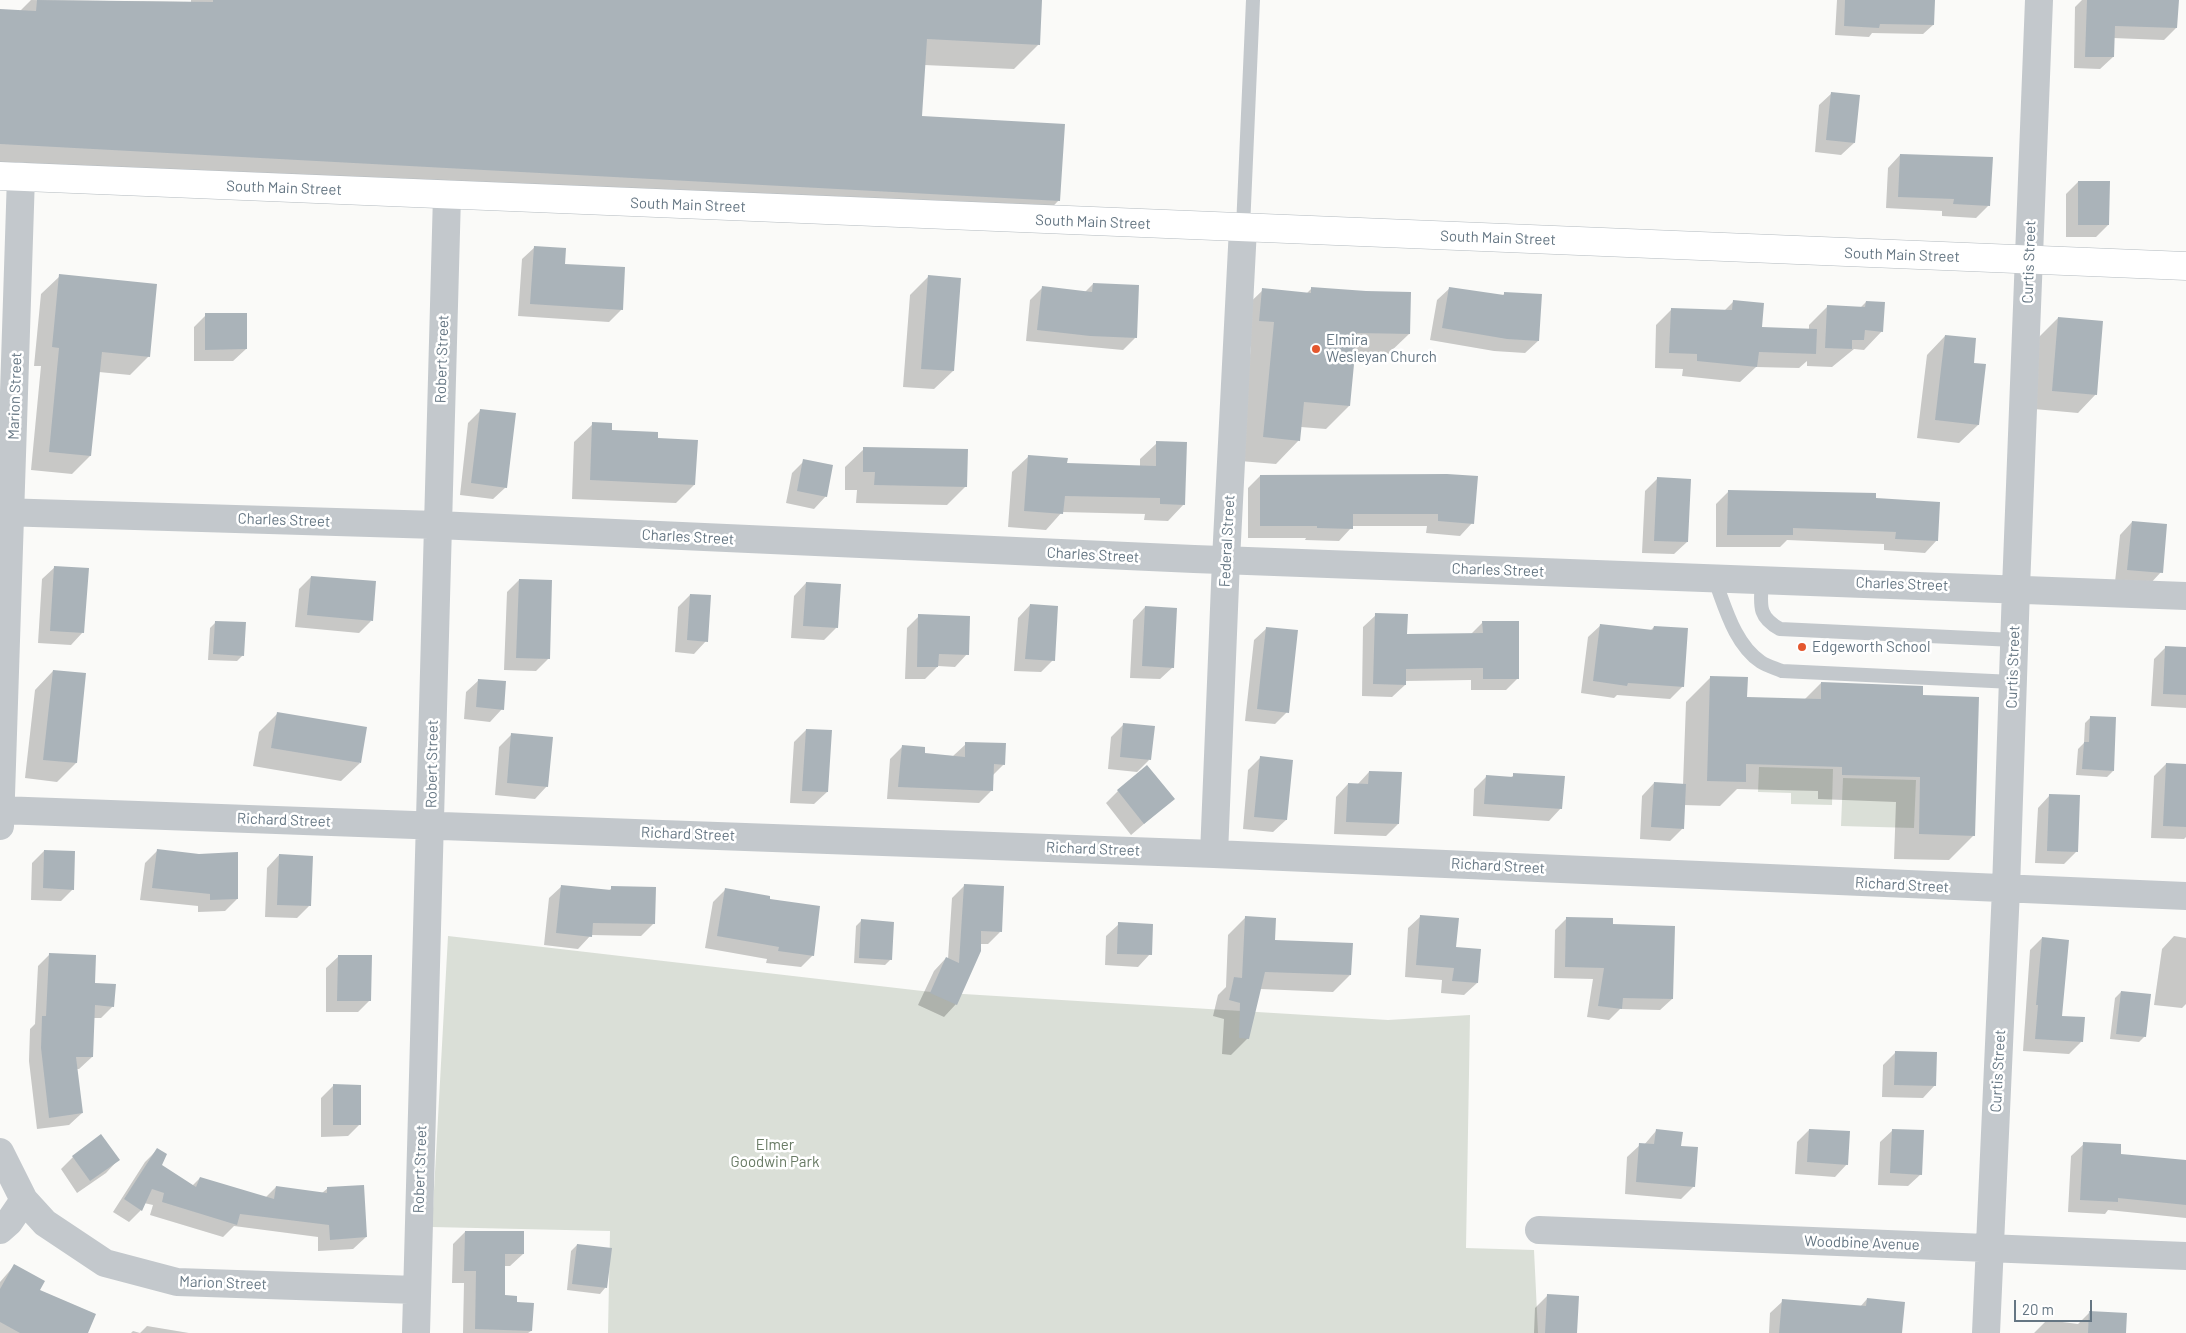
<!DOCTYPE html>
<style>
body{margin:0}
#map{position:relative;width:2186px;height:1333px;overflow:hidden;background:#fafaf8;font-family:Barlow,sans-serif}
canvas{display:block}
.scale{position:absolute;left:2014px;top:1300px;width:78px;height:22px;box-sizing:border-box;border:2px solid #657683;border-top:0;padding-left:6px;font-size:15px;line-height:18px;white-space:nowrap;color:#657683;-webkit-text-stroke:4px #fff;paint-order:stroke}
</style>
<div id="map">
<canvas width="2186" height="1333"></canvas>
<div class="scale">20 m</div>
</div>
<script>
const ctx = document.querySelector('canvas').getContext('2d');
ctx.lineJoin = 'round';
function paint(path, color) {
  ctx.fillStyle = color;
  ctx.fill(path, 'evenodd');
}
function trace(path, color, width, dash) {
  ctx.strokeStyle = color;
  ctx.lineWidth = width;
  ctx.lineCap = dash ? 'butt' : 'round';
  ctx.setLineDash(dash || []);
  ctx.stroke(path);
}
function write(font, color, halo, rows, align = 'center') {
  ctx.font = font + ' Barlow,sans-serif';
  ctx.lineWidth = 5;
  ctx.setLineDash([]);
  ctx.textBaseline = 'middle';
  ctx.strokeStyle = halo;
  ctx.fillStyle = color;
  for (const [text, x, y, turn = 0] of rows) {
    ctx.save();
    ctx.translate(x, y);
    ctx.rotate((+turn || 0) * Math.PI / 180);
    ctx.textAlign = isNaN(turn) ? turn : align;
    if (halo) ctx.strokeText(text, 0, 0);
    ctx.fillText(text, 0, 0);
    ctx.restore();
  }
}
paint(new Path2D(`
 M1759,767L1833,769L1832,805L1791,804V793L1758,792Z
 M1843,778L1916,780L1914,828L1841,826Z
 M448,936L931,992L1388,1020L1470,1015L1466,1248L1534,1250L1538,1333H608L610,1231L432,1227Z`), '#dadfd7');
paint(new Path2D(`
 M31,0L191,2V0H1041L1038,45L1014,69L924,65L921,118L1059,200L1035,225L0,169V11L19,12Z
 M1837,0H1934L1933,25L1923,34L1872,33L1869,37L1835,35Z
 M2082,0H2177L2176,28L2164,40L2113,38V57L2100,69L2074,68L2075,7Z
 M1832,93L1854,143L1841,155L1815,152L1819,105Z
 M1900,155L1991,158L1988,206L1976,218L1942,216V211L1886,208L1888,168Z
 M2078,182L2108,225L2096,237H2066V194Z
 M535,247L564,265L622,309L609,322L518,316L522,259Z
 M60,276L149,356L130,375L99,372L90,456L72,474L31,470L41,366H34L41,294Z
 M928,277L953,371L934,389L903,387L910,295Z
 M1093,284L1135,338L1123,350L1026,341L1030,300L1042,288L1085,292Z
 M1312,288L1409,334L1385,357L1354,356L1349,406L1326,429L1301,427L1299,440L1276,464L1240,461L1251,345L1236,344L1239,313L1263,290L1306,294Z
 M1450,288L1502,296L1505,293L1538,341L1525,353L1494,351L1430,340L1437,300Z
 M1734,301L1760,328L1809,330V325L1828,306L1860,308L1866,302L1882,331L1864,350L1854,349L1832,367L1807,366V361L1799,368L1756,367L1740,382L1682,376L1683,369L1655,368L1656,325L1671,310L1724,311Z
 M206,315L246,349L233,361H194V327Z
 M2058,318L2096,394L2078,413L2034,409L2039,337Z
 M1945,336L1972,364L1978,425L1959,443L1917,438L1927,355Z
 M481,410L506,487L493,499L460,495L468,423Z
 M593,424L610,432L657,440L694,485L676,503L572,499L574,442Z
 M1157,443L1184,504L1168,521L1144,520L1145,514L1062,512L1046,530L1008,527L1012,472L1029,456L1066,465L1140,467V459Z
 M864,449L966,486L947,505L856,503L857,490H845V467Z
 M804,461L826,496L814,509L786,503L792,473Z
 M1447,475L1472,523L1460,536L1426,533L1427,526H1351V528L1339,541L1305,540L1306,538H1248V488L1260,476Z
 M1657,479L1687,542L1674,554L1642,553L1645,491Z
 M1729,491L1875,499L1937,540L1925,553L1884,550V544L1787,540L1780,547H1716V504Z
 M2132,522L2161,572L2149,585L2115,582L2120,535Z
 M55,567L83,632L71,645L38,643L42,579Z
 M311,577L371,621L359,633L295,627L299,589Z
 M519,580L548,659L536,671L504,670L507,592Z
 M806,583L836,628L824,640L791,638L794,596Z
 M690,595L706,641L694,654L675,652L678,607Z
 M1030,605L1053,660L1041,672L1014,671L1018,618Z
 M1145,607L1173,667L1160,679L1130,678L1133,620Z
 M1376,615L1406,635L1471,634L1483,622L1518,678L1506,690H1471V680L1405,681V685L1392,697L1362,696L1363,627Z
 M919,616L967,654L955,667L938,666L925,679H905L907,628Z
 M216,622L243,655L237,661L208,660L210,628Z
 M1601,625L1650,631L1654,627L1683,686L1670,699L1617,695L1614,698L1581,693L1588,637Z
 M1267,628L1287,712L1275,724L1245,721L1254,640Z
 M2166,647L2186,648V708L2151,706L2154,659Z
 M53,671L84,675L76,763L57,782L25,778L35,690Z
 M1711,677L1746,699L1804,700L1821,683L1922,697L1973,836L1949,860L1894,859L1896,802L1818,799V791L1737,789L1720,806L1683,805L1682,829L1670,841L1640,839L1642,796L1654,783L1683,785L1686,702Z
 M479,680L502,709L490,722L464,719L466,692Z
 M278,713L360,763L341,781L253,766L259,732Z
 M2091,717L2113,771L2107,777L2076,775L2078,749L2084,743L2085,723Z
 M1124,724L1149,760L1137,772L1108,769L1111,737Z
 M806,730L827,792L814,804L790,803L794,742Z
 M512,734L547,786L535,799L495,795L499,747Z
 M966,744L1004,764L992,776V790L979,803L887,799L890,759L902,747L924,755L953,756Z
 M1261,757L1286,820L1273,832L1243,829L1248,770Z
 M2166,764L2186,765V837L2184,839L2151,838L2154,776Z
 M1369,772L1398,824L1386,836L1334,834L1336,797L1348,784L1357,785Z
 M1514,775L1561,808L1549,821L1473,816L1474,789L1486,777L1510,778Z
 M1118,791L1173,799L1131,835L1106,803Z
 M2050,795L2076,852L2064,864L2035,863L2038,808Z
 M44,851L73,889L61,901L31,900L32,863Z
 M157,851L237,899L225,911L198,912V906L140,900L145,863Z
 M279,855L309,906L297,918L265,917L267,868Z
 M562,886L608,891L612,888L654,923L641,936L591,935L578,949L544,945L549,898Z
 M964,886L1000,932L988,944H980L956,1004L944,1017L918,1005L934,971L946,958L948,959L952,898Z
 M725,890L768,901L813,955L801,967L766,963L767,959L705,948L713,902Z
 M1421,916L1477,983L1464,995L1441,993L1442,980L1405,977L1408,928Z
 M1245,918L1274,941L1350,975L1333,992L1260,989L1248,1038L1231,1055L1222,1054L1224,1019L1213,1016L1218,995L1226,987L1228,935Z
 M1567,918L1612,925L1672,999L1660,1010L1620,1009L1609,1020L1587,1017L1593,979L1554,978L1555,930Z
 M862,920L891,959L885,965L854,963L856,926Z
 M1119,924L1150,954L1138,967L1105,965L1106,936Z
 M2174,936L2186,938V1004L2182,1008L2154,1005L2162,949Z
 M2042,938L2061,1017L2081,1042L2069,1054L2023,1051L2030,950Z
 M50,954L94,984L113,1006L101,1018H93L92,1057L79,1069H76L82,1113L69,1125L37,1129L29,1061L30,1029L35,1024L38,966Z
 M339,956L370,1000L358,1012H326V968Z
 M2121,992L2145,1036L2139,1042L2110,1039L2115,998Z
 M1895,1053L1935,1085L1923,1098L1882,1097L1883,1065Z
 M333,1086L360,1124L348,1136L321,1137V1098Z
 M1809,1130L1847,1164L1835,1177L1795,1174L1797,1142Z
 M1893,1130L1921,1174L1908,1186L1878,1185L1880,1142Z
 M1656,1131L1680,1147L1694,1186L1681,1199L1625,1194L1627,1157L1640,1145H1644Z
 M2084,1144L2120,1155L2186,1161V1218L2108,1210L2105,1214L2068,1212L2071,1156Z
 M157,1150L161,1166L192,1186L200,1178L265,1198L276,1187L322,1193L328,1188L366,1237L353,1249L318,1251V1237L234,1226L223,1237L150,1215L153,1205L144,1203L141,1210L129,1222L113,1212L145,1162Z
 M73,1157L118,1160L106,1173L77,1193L61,1169Z
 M465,1232L523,1254L510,1266H504L503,1297L515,1304L531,1331L528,1333H463L464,1283H452L453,1244Z
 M577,1245L610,1249L605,1288L600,1294L567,1290L571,1251Z
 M14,1266L39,1290L86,1333H0V1282Z
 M1548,1295L1576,1333H1534L1535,1308Z
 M1867,1299L1901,1333H1769L1770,1313L1783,1301L1860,1307Z
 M2090,1312L2124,1333H2034L2047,1320L2078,1324Z
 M147,1326L189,1333H131L133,1331L140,1333Z`), '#0003');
paint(new Path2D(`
 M37,0L213,2V0H1042L1040,45L927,39L922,116L1065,124L1060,201L0,144V9L36,11Z
 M1845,0H1935L1934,25L1880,24L1879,28L1844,26Z
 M2087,0H2179L2177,28L2115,26L2114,57H2085Z
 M1831,92L1860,95L1855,143L1826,140Z
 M1900,154L1993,157L1990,206L1953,204L1954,199L1898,197Z
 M2078,181H2110L2109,225H2078Z
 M534,246L566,248L565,264L625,267L623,310L530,304Z
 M59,274L157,284L150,357L102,352L91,456L49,452L59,348L52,347Z
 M928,275L961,278L954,371L921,369Z
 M1093,283L1139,285L1137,338L1090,336L1037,330L1042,286L1092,292Z
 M1311,287L1366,291L1411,292L1410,334L1357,333L1350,406L1304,402L1300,441L1263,437L1274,322L1259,321L1262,288L1311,293Z
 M1449,287L1504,295V292L1542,294L1539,341L1507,339L1442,328Z
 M1733,300L1764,303L1762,327L1817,329L1816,354L1759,352L1757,367L1697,361V354L1669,353L1671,308L1732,310Z
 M1866,301L1885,302L1883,332L1865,330L1864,340H1852V349L1825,348L1827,305L1865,307Z
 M205,313H247V349L205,350Z
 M2058,317L2103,321L2097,395L2052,391Z
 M1945,335L1976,338L1974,363L1986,364L1979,425L1935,420Z
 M480,409L516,413L507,488L471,483Z
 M592,422L612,423V430L658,432V438L698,440L695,485L590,480Z
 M1156,441L1187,442L1185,505L1160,504V498L1065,496L1063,514L1024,511L1028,455L1068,458L1067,463L1156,466Z
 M863,447L968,449L967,487L874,485L875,472H863Z
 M803,459L833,465L827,497L797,491Z
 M1447,474L1478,476L1474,524L1438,521V514H1353V529L1317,528V526H1260V475Z
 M1657,477L1691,479L1688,542L1654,541Z
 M1728,490L1876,493V498L1940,502L1938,541L1895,539L1896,532L1793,528V535H1727Z
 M2132,521L2167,524L2163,573L2127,570Z
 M54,566L89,568L84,633L50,631Z
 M311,576L376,581L373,621L307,615Z
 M519,579L552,580L550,659L516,658Z
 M806,582L841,584L838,628L803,626Z
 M690,594L711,595L708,642L687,640Z
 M1030,604L1058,606L1055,661L1025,659Z
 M1145,606L1177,608L1174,668L1142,666Z
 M1375,613L1408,614L1407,634L1483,633L1482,621H1519V679H1483V668L1406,669V685L1373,684Z
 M918,614L970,616L969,655L939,654L938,667H917Z
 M215,621L246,622L244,656L213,654Z
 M1600,624L1653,630L1654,626L1688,628L1684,687L1628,683L1627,686L1593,681Z
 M1266,627L1298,630L1289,713L1257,709Z
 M2165,646L2186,647V695L2163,694Z
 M53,670L86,673L77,763L43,760Z
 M1710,676L1748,677L1747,697L1821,699V682L1923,686V695L1979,697L1975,836L1919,834L1920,777L1842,775V767L1746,764V782L1707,781Z
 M478,679L506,681L504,710L476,707Z
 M277,712L367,727L361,763L271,748Z
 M2090,716L2116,717L2114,771L2082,769L2084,742H2089Z
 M1123,723L1155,726L1151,760L1120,757Z
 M806,729L832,730L828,792L802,791Z
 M511,733L553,737L548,787L507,783Z
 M965,742L1006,743L1005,765L994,764L993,791L898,787L902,745L925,747V753L965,757Z
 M1260,756L1293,760L1287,820L1254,817Z
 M2166,763L2186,764V827L2163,826Z
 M1147,765L1175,799L1144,824L1117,790Z
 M1369,771L1402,772L1399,824L1346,822L1348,783L1368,784Z
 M1513,773L1565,776L1562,809L1484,804L1486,775L1513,777Z
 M1654,782L1686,784L1684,829L1651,827Z
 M2049,794L2080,795L2078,852L2047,851Z
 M157,849L199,854L238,852V899L210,900V894L152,888Z
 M44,850L75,851L74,890L43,888Z
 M279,854L313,856L311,906L277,905Z
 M964,884L1004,886L1002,932L981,931V951L957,1005L930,993L946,957L959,963Z
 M561,885L611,890V886L656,887L655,924L593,923L592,937L556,933Z
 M725,888L770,896V899L820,906L814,956L778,951L779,947L717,936Z
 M1420,915L1459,918L1456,947L1481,949L1478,983L1452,981L1454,968L1416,965Z
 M1245,916L1276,918L1275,940L1353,943L1351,975L1265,972L1249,1039L1239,1038L1240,1003L1229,1000L1234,977L1242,978Z
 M1566,917L1613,918V924L1675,926L1673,999L1623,998L1622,1009L1598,1006L1604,968L1565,967Z
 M861,919L894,922L892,960L859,958Z
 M1118,922L1153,924L1152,955L1117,954Z
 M2042,937L2069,940L2062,1016L2085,1017L2083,1042L2035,1039L2038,1005H2036Z
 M49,953L96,955L95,983L116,984L114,1007L95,1005L93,1057H76L83,1113L49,1118L41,1048L42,1016H46Z
 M338,955H372L371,1001H337Z
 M2121,991L2151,994L2146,1037L2116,1034Z
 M1895,1051L1937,1052L1936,1086L1894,1085Z
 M333,1084L361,1085V1125H333Z
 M1656,1129L1683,1132L1681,1146L1698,1147L1695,1187L1636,1182L1639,1143L1654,1144Z
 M1809,1129L1850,1131L1848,1165L1807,1162Z
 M1892,1129L1924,1130L1922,1175L1890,1173Z
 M101,1134L120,1160L90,1181L72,1156Z
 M2083,1142L2121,1144V1154L2186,1160V1205L2118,1198V1202L2080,1200Z
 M157,1148L167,1154L162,1165L196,1187L200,1177L274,1199L276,1186L327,1193V1187L364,1185L367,1237L330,1240L329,1225L240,1214L237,1225L162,1202L164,1193L152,1189L142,1211L124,1199Z
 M465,1231H524V1254H505V1295L517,1296V1302L534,1303L532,1331L475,1329L476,1271H464Z
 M577,1244L612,1248L607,1288L572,1284Z
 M14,1264L45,1281L40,1290L96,1314L88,1333H20L0,1322V1289Z
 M1547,1294L1579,1296L1577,1333H1545Z
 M1867,1298L1905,1302L1902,1333H1779L1782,1299L1866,1306Z
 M2089,1311L2127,1313L2126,1333H2088Z`), '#aab3b9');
const secondary = new Path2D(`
 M0,176L2186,266`);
trace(secondary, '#b3babf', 29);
trace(new Path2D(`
 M1243,228L1253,0
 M1714,578C1725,606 1734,644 1761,662C1767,666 1775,668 1782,671L2013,682
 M1762,579C1761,603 1756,616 1780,629L2014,640`), '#c3c8cc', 14);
trace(new Path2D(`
 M0,512L437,525L1194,559L2186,596
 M0,810L1214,854L2186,896
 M0,826L21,176
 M1214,854L1226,560L1243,228
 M0,1152L24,1200L45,1223L105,1263L177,1282L416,1290
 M0,1230L9,1222L24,1200
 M1539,1230L2186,1256
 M416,1333L447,195
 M1986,1333L2006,889L2016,588L2039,0`), '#c3c8cc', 28);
trace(secondary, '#fff', 28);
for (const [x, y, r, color] of [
 [1316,349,5,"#e4572e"],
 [1802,647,5,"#e4572e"]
]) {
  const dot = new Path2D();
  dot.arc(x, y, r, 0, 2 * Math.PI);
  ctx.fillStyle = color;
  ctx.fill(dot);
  trace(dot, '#fff', 2);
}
write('15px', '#657683', '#fff', [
 ["South Main Street",284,188,2],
 ["South Main Street",688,205,2],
 ["South Main Street",1093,222,2],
 ["South Main Street",1498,238,2],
 ["South Main Street",1902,255,2],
 ["Curtis Street",2029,262,-88],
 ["Robert Street",442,359,-88],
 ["Marion Street",15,396,-88],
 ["Charles Street",284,520,2],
 ["Charles Street",688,537,3],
 ["Federal Street",1227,541,-87],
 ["Charles Street",1093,555,3],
 ["Charles Street",1498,570,2],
 ["Charles Street",1902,584,2],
 ["Curtis Street",2013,667,-88],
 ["Robert Street",432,764,-89],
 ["Richard Street",284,820,2],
 ["Richard Street",688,834,2],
 ["Richard Street",1093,849,2],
 ["Richard Street",1498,866,3],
 ["Richard Street",1902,885,3],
 ["Curtis Street",1998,1071,-87],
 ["Robert Street",420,1169,-88],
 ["Woodbine Avenue",1862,1243,2],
 ["Marion Street",223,1283,2]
]);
write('15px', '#657683', '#fff', [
 ["Elmira",1326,340],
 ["Wesleyan Church",1326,357],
 ["Edgeworth School",1812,647]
], 'left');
write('15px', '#687a64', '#fff', [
 ["Elmer",775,1145],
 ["Goodwin Park",775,1162]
]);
</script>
